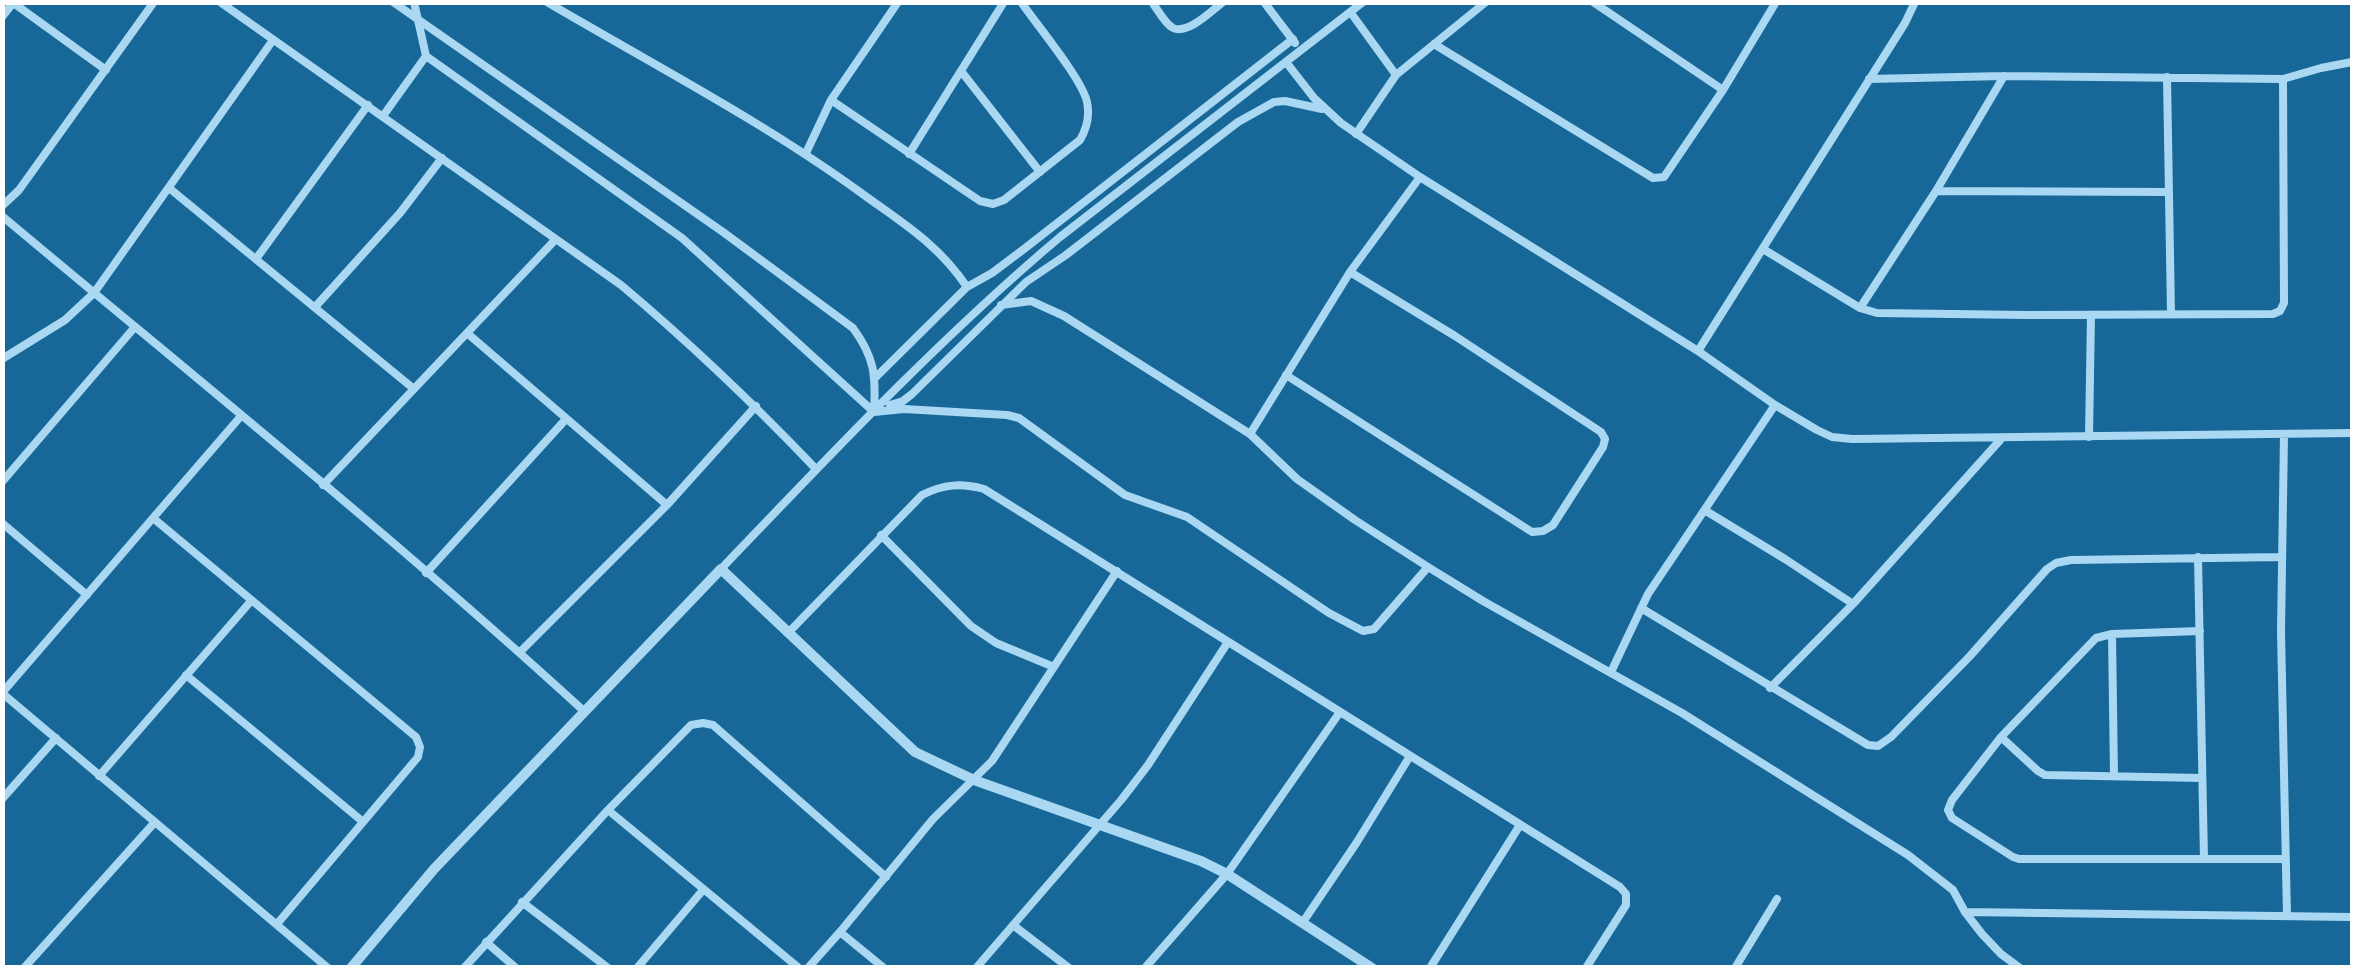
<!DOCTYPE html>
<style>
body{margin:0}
#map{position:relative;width:2355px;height:970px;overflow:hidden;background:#176898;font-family:Cabin,sans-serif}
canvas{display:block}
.frame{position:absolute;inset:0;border:5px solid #fff;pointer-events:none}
</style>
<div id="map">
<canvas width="2355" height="970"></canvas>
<div class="frame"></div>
</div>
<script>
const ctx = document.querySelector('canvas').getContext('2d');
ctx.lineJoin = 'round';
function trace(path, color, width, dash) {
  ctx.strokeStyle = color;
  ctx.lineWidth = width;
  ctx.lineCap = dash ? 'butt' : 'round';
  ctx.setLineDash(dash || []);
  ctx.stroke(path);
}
trace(new Path2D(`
 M12,2L106,70
 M220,2L621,285C690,343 754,404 816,469
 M393,2L723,232L853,328C875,358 876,376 874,412
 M414,2L426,56L682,238L874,412L904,409L1007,415L1019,418L1125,495L1187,517L1329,613L1363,631L1374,629L1428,567
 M547,2C654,65 764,122 864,195C904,224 939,245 967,287L876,377
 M1152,2C1158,10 1165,24 1173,28C1188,35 1211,11 1223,2
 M1264,2L1295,43
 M1593,2L1723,90
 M1351,13L1396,75
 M2,17L13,3
 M1434,44L1653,178L1664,177L1723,90L1776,2
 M1286,62L1314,98L1341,123L1420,177L1698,351L1775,405L1817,430L1832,437L1852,439L2352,433
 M961,71L1040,172
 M2167,77L2171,314
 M1869,79L2004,76L2283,79L2321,68L2352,62
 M831,100L980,201L993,204L1004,200L1080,140C1087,128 1090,116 1087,102C1082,79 1037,25 1021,2
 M383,116L426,56
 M1356,134L1396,75L1486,2
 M806,153L831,100L898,2
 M909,154L1004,2
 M169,188L414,389
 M1936,191L2168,192
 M2,206L19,190L154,2
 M2,216C198,380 397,540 585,712
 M1763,249L1860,308L1877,313L2027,315L2273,314L2280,311L2284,303L2283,79
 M256,259L368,105
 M967,287L992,273L1024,249L1293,39
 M1001,305L1031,301L1064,316L1250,434L1297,479L1355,520L1428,567L1483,601L1682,713L1908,855L1953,890L1965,912L1982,934L2001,954L2020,968
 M316,306L400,213L442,158
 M1860,308L1936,191L2004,76
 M467,333L667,505
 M1698,351L1905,23L1915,2
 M2,359L65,320L94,293L273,40
 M1286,375L1532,532L1543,531L1553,525L1603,447L1605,439L1601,432L1455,336L1350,272
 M890,405L903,401L912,394L1026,282L1066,255L1238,122L1274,102L1285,101L1322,109
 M241,416L2,693L328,968
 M1250,434L1350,272L1420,177
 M2284,435L2281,632L2287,916
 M2089,437L2091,315
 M2,482L134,328
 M323,485L555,240
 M1706,511L1785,559L1853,604
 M153,518L416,737L420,747L418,757L277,924
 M2,523L87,595
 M881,535L971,626L996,643L1054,667
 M2198,557L2204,859
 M721,569C831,454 939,339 1060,237L1363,2
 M426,573L566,419
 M1641,608L1868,745L1878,746L1891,737L1970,656L2047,569L2056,563L2071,560L2282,557
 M2200,631L2112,634L2096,638L2001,737L1952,800L1948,810L1952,818L2013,857L2019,859H2285
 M788,633L922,495C944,484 961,483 984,489L1620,887L1626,894V905L1586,968
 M2112,634L2114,776
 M520,652L667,505L756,406
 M1611,672L1648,594L1775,405
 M186,675L362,821
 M1770,688L1853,604L2002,438
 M2001,737L2038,771L2045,775L2201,778
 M99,776L251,601
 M2,799L56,738
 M608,810L799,968
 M522,902L608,968
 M1965,912L2352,917
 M1303,922L1357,842L1410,756
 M1013,925L1069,968
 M840,932L884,968
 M486,942L516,968
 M24,968L155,822
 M464,968L608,810L691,725L703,723L713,725L886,877
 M637,968L703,890
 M808,968L840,932L933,819L992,761L1117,571
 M976,968L1122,799L1148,765L1228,642
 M1145,968L1227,874L1340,712
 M1430,968L1520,825
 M1735,968L1777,899`), '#aad8f2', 8);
trace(new Path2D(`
 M351,968L434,869L721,569L915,752L974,780L1201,861L1227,874L1372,968`), '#aad8f2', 10);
</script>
